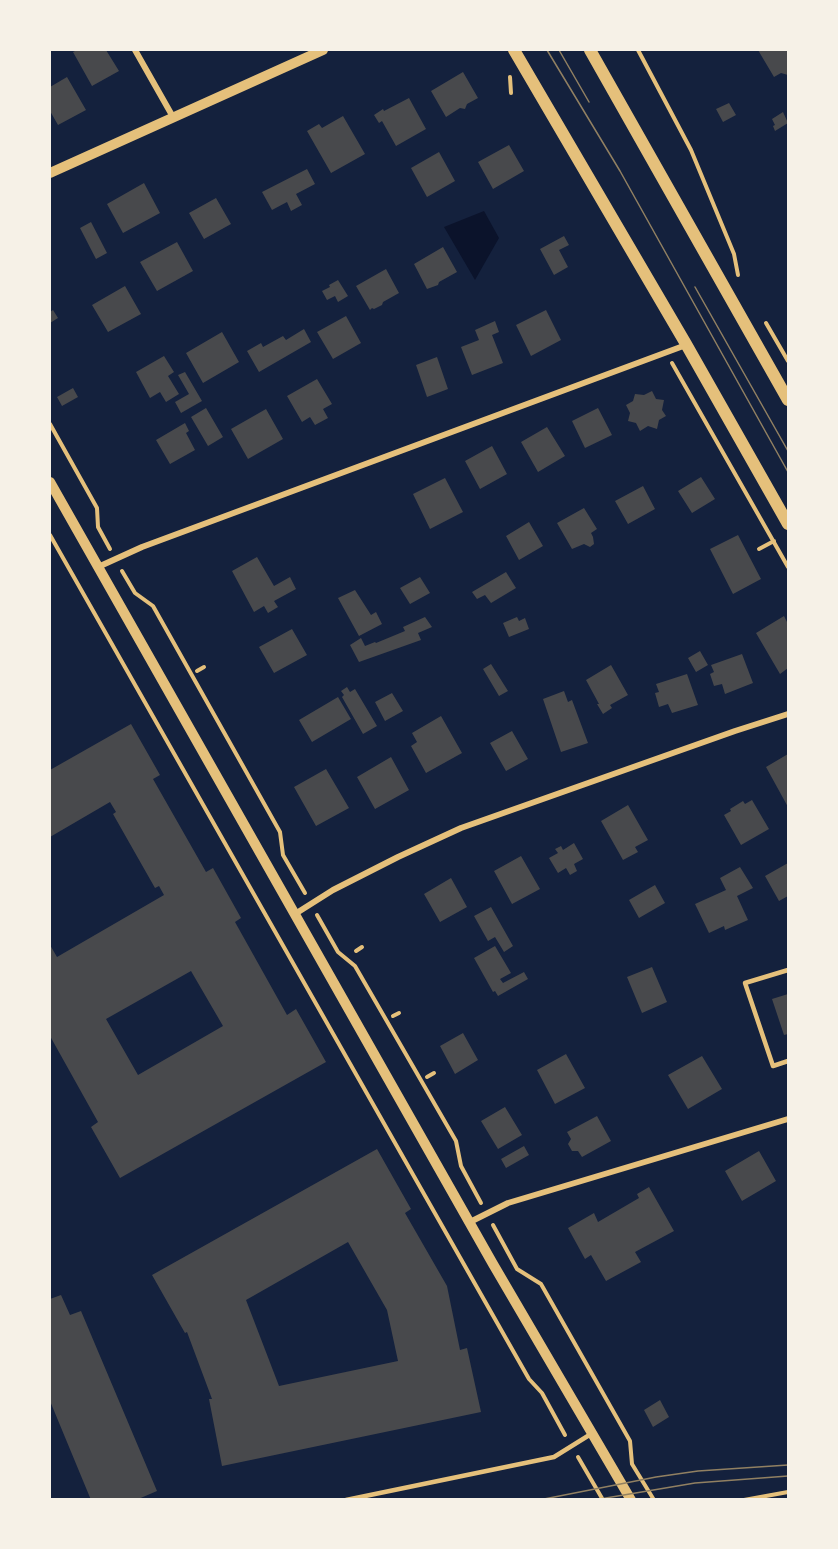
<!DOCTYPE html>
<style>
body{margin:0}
#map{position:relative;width:838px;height:1549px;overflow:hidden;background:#14213d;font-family:Commissioner,sans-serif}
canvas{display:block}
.frame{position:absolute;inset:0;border:51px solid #f6f1e7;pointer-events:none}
</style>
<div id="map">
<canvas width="838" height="1549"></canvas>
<div class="frame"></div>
</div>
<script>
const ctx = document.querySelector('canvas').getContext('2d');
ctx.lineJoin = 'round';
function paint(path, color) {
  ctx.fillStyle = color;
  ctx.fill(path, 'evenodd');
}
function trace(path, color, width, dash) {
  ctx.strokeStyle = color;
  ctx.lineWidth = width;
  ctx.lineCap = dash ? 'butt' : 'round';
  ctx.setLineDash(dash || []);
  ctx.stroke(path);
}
paint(new Path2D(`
 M484,211L499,238L475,280L444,227Z`), '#0b132b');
paint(new Path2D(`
 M77,50H106L119,71L92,86L73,52Z
 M758,50H788V75L781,73L774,77Z
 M463,72L478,98L467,104L465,109L460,108L446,117L431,91Z
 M67,77L86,110L58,125L50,111V87Z
 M409,98L426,129L396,146L382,121L379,123L374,115L383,109L384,111Z
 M729,103L736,115L723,122L716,109Z
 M783,112L788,123L775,131L773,126L775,125L772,119Z
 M343,116L365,154L331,173L307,131L319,124L322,128Z
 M509,145L524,171L493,189L478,162Z
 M439,152L455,181L427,197L411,168Z
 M307,169L315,184L296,194L302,205L291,211L287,202L272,210L262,192Z
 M144,183L160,213L123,233L107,204Z
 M216,198L231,224L204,239L189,213Z
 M91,222L107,253L96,259L80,228Z
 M564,236L569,245L559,250L568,267L554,275L540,249Z
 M177,242L193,271L157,291L140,262Z
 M443,247L457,272L439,282L438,285L427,289L414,264Z
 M386,269L399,293L383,302L382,305L374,309L372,308L370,310L356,286Z
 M338,280L348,296L338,302L335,296L327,300L322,291L330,287L329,285Z
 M125,286L141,314L108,332L92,305Z
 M53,310L58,318L50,323V312Z
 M546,310L561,340L531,356L516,325Z
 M346,316L361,343L333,359L317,332Z
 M495,321L499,332L492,335L503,363L472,375L461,347L479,340L475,330Z
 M304,329L311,342L259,372L247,351L261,343L263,347L283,336L286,340Z
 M222,332L239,362L203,383L186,353Z
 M164,356L174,372L168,376L179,394L166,402L160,392L150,398L136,372Z
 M437,357L448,389L427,397L416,365Z
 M185,372L202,401L181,413L175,402L189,394L178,375Z
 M317,379L332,404L323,409L328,418L315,425L310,417L302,422L287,396Z
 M73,388L78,397L62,406L57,397Z
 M652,391L656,399L664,400L662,410L666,416L659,420L657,429L648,426L640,431L636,423L628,421L630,413L626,405L633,401L635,394L644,395Z
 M206,408L223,437L208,446L191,417Z
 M598,408L612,435L585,448L572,421Z
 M266,409L283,439L248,459L231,429Z
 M185,423L189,431L186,433L195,450L170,464L156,440Z
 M547,427L565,456L538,472L521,442Z
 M492,446L507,474L480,489L465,461Z
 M701,477L715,499L692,513L678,491Z
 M445,478L463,512L430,529L413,494Z
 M643,486L655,509L628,524L615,501Z
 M584,508L597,529L591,533L593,537L594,544L590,547L584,544L572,549L557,523Z
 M529,522L543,546L519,560L506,536Z
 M738,535L761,579L733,594L710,549Z
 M257,557L274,586L290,577L296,589L274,601L278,607L268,613L264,606L254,612L232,571Z
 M506,572L516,588L491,603L485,595L477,599L472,592Z
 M420,577L430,593L410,604L400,588Z
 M355,590L371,615L376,612L382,624L359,636L338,598Z
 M784,616L788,624V668L780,674L756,633Z
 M425,617L432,627L418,633L421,640L359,662L350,645L361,638L365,646L375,642L376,643L405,631L403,627Z
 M517,617L519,621L525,618L529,629L509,637L503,623Z
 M292,629L307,655L274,673L259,647Z
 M700,651L708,665L696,672L688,658Z
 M742,654L753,683L725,694L722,684L714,686L710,674L714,672L711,665Z
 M491,664L508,691L499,696L483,669Z
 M611,665L628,695L610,705L612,708L603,714L597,704H599L586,680Z
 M687,674L698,705L672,713L668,704L659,707L655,693L659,692L656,684Z
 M347,687L350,692L355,689L377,726L363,734L342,697L344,695L341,691Z
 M564,691L568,702L572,700L588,743L561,752L543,699Z
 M392,693L403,711L385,721L375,702Z
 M338,697L351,719L312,742L299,720Z
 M441,716L462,753L426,773L411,746L417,742L412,733Z
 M131,724L160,775L153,779L206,872L213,868L241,918L235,922L287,1015L296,1009L326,1062L120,1178L91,1127L98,1122L50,1036V945L57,957L164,895L159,886L155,888L113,814L116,812L110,802L50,837V770ZM191,971L223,1026L138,1075L106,1019Z
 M512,731L528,759L506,771L490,743Z
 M788,754V807L766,767Z
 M391,757L409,790L375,809L357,777Z
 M326,769L349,808L316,826L294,787Z
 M752,800L769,829L741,845L724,815L731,811L730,809L743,801L745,804Z
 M628,805L648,840L635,847L638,852L623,860L601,821Z
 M574,843L583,859L574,864L577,871L570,875L566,868L558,873L549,858L558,853L555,849L561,846L563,850Z
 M521,856L540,889L512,904L494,871Z
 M788,863V896L779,901L765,876Z
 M740,867L753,888L737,896L748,920L725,930L724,926L709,933L695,904L726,890L720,878Z
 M451,878L467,907L440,922L424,894Z
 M655,885L665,903L639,918L629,900Z
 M491,907L513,946L504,952L495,937L488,941L474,916Z
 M495,946L511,973L500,979L503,983L524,972L528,979L498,996L495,991L493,992L474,958Z
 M652,967L667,1002L642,1013L627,977Z
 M788,994V1034L784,1035L772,999Z
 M463,1033L478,1060L455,1074L440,1046Z
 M566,1054L585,1088L555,1104L537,1070Z
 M702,1056L722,1089L688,1109L668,1075Z
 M505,1107L522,1135L498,1149L481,1121Z
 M597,1116L611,1141L582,1157L578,1151H572L568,1144L571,1139L567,1132Z
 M524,1146L529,1155L506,1168L501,1159Z
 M377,1149L411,1209L405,1213L447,1286L460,1350L467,1348L481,1412L222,1466L209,1399H212L187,1332L185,1333L152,1275ZM348,1242L387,1310L398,1361L279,1386L246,1300Z
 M759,1151L776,1181L742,1201L725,1171Z
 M649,1187L674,1231L635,1252L641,1262L606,1281L591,1255L585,1259L568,1228L594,1213L598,1222L639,1198L637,1194Z
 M61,1295L70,1315L81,1311L157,1491L136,1500H91L50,1401V1299Z
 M660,1400L669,1417L653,1427L644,1410Z`), '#48494c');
trace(new Path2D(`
 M638,50L691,150L734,254L738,275
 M510,77L511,93
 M766,323L788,361
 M672,363L788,567
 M50,424L97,508L98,527L110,549
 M50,535L529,1379L542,1393L565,1435
 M759,549L774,541
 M122,571L135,593L153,606L280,832L283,855L305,893
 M197,671L204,667
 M317,915L338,952L355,966L456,1141L461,1166L481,1203
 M356,951L362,947
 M393,1016L399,1013
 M427,1077L434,1073
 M493,1225L517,1269L541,1284L630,1441L632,1464L654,1500
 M578,1457L603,1500
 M744,1500L788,1492`), '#e5c07b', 4);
trace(new Path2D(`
 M788,970L745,983L773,1066L788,1061
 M346,1500L554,1457L591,1434`), '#e5c07b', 4.5);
trace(new Path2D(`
 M135,50L173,117
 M98,567L142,547L686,345
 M295,914L333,890L398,857L461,828L735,731L788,714
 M470,1222L508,1203L788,1119`), '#e5c07b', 6);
trace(new Path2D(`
 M50,173L323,50
 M50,482L493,1264L631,1500`), '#e5c07b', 10);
trace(new Path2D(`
 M514,50L686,344L788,524
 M590,50L788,400`), '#e5c07b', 12);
trace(new Path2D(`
 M547,50L620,171L788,472
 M559,50L589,102
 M695,287L788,451
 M539,1500L656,1477L698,1471L788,1465
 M594,1500L695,1483L788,1476`), '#918062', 1.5);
</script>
